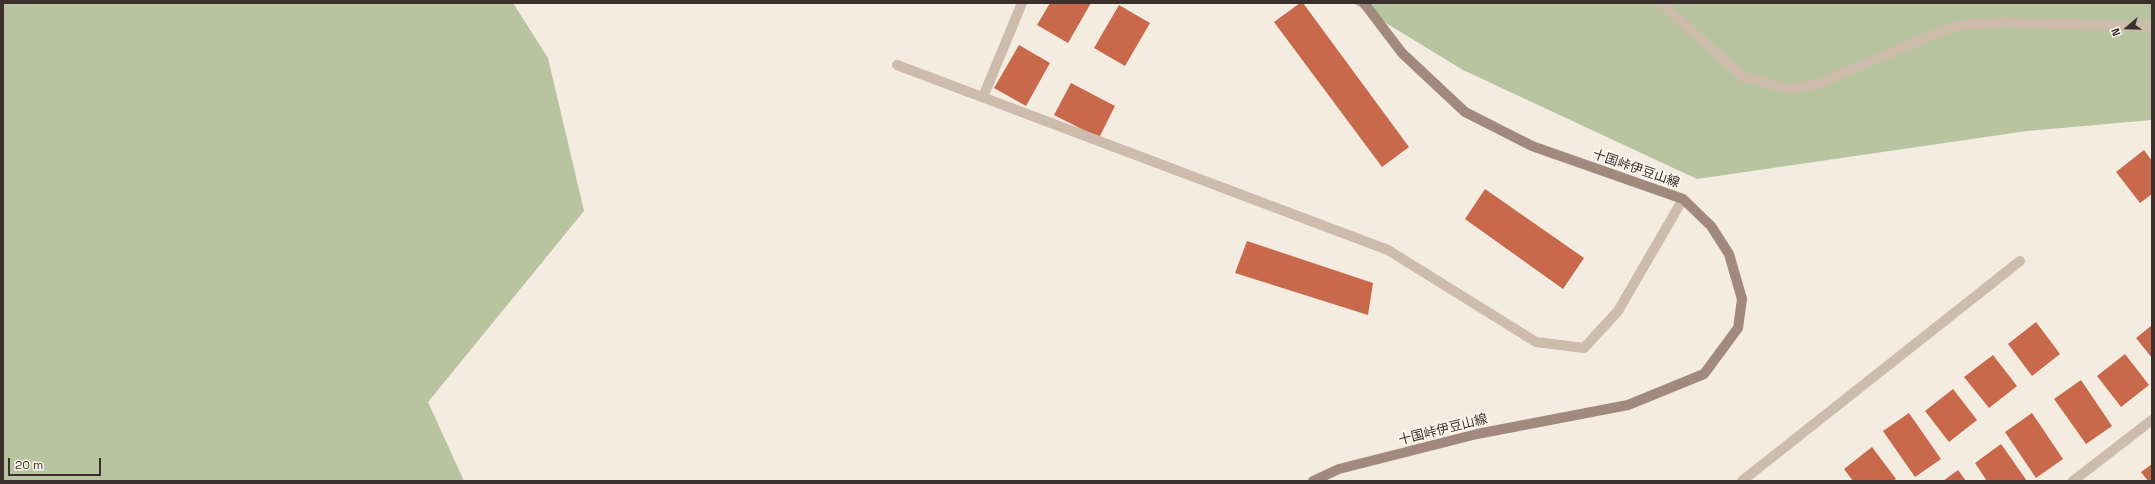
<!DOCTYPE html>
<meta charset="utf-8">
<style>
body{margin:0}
#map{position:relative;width:2155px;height:484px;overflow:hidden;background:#f4ebe1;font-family:"Space Grotesk",sans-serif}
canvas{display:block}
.frame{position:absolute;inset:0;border:4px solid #3b302b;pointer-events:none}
.north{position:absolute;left:2107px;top:8px;width:40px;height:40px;-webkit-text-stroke:3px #fbf5ee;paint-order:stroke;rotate:250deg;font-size:11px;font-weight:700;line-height:16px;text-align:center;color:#3b302b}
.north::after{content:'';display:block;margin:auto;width:14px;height:18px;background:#3b302b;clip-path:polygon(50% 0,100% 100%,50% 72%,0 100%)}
.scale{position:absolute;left:8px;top:458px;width:93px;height:18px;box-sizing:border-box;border:2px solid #3b302b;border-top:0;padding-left:5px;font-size:12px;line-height:14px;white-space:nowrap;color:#3b302b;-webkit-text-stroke:3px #fbf5ee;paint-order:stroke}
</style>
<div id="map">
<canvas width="2155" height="484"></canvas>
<div class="frame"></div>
<div class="north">N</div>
<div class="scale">20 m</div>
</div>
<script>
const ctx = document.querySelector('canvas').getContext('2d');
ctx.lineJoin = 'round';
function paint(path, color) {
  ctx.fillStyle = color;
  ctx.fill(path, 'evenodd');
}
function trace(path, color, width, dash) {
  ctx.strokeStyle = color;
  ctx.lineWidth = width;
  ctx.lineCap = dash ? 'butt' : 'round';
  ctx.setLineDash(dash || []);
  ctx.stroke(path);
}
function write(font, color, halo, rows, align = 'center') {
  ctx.font = font + ' "Space Grotesk","Noto Sans JP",sans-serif';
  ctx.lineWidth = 4;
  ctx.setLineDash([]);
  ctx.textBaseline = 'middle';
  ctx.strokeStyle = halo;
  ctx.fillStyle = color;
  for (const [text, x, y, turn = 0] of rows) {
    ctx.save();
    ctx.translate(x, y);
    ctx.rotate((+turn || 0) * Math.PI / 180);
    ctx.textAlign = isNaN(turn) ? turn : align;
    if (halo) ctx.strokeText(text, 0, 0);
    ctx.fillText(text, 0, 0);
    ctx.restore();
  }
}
paint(new Path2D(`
 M3,3H513L548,58L584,211L428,402L464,481H3Z
 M1353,3H2152V120L2027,131L1697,179L1463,70Z`), '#b8c4a0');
paint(new Path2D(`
 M1050,3H1091L1068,43L1037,25Z
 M1300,3H1303L1409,147L1382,167L1274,22Z
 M1119,5L1150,23L1125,66L1094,48Z
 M1019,45L1050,63L1026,106L994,88Z
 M1071,83L1115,106L1099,138L1054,115Z
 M2144,150L2152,161V194L2140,203L2116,172Z
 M1485,189L1584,258L1563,289L1465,219Z
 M1247,241L1373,283L1368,315L1235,273Z
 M2036,322L2060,354L2032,376L2008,344Z
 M2152,325V358L2136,338Z
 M2125,354L2149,385L2121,407L2097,376Z
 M1993,355L2017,386L1989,408L1964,377Z
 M2081,380L2112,426L2086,444L2054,399Z
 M1953,389L1977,420L1949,442L1925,411Z
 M1909,413L1941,459L1915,477L1883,431Z
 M2032,413L2063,459L2036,478L2005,432Z
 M2001,444L2027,481H1987L1975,463Z
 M1872,447L1896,479L1893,481H1853L1844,469Z
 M2152,464V481H2148L2141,472Z
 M1958,470L1966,481H1943Z`), '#c8694b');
trace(new Path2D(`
 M897,65L1388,250L1536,342L1584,348L1618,311L1683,199
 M983,97L1022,3`), '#cdbbac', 10);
trace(new Path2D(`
 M1661,3L1743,77L1789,89L1818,84L1944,30L1965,25L2004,22L2152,27
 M1742,481L2020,261
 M2073,481L2152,420`), '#cdbbac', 10);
trace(new Path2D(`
 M1313,481L1339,469L1477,434L1628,405L1704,374L1738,328L1742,299L1729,254L1711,226L1683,199L1532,146L1465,112L1402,53L1364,3`), '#a18a7d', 10);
write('13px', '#3b302b', '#fbf5ee', [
 ["十国峠伊豆山線",1636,169,19],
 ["十国峠伊豆山線",1443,430,-14]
]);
</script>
